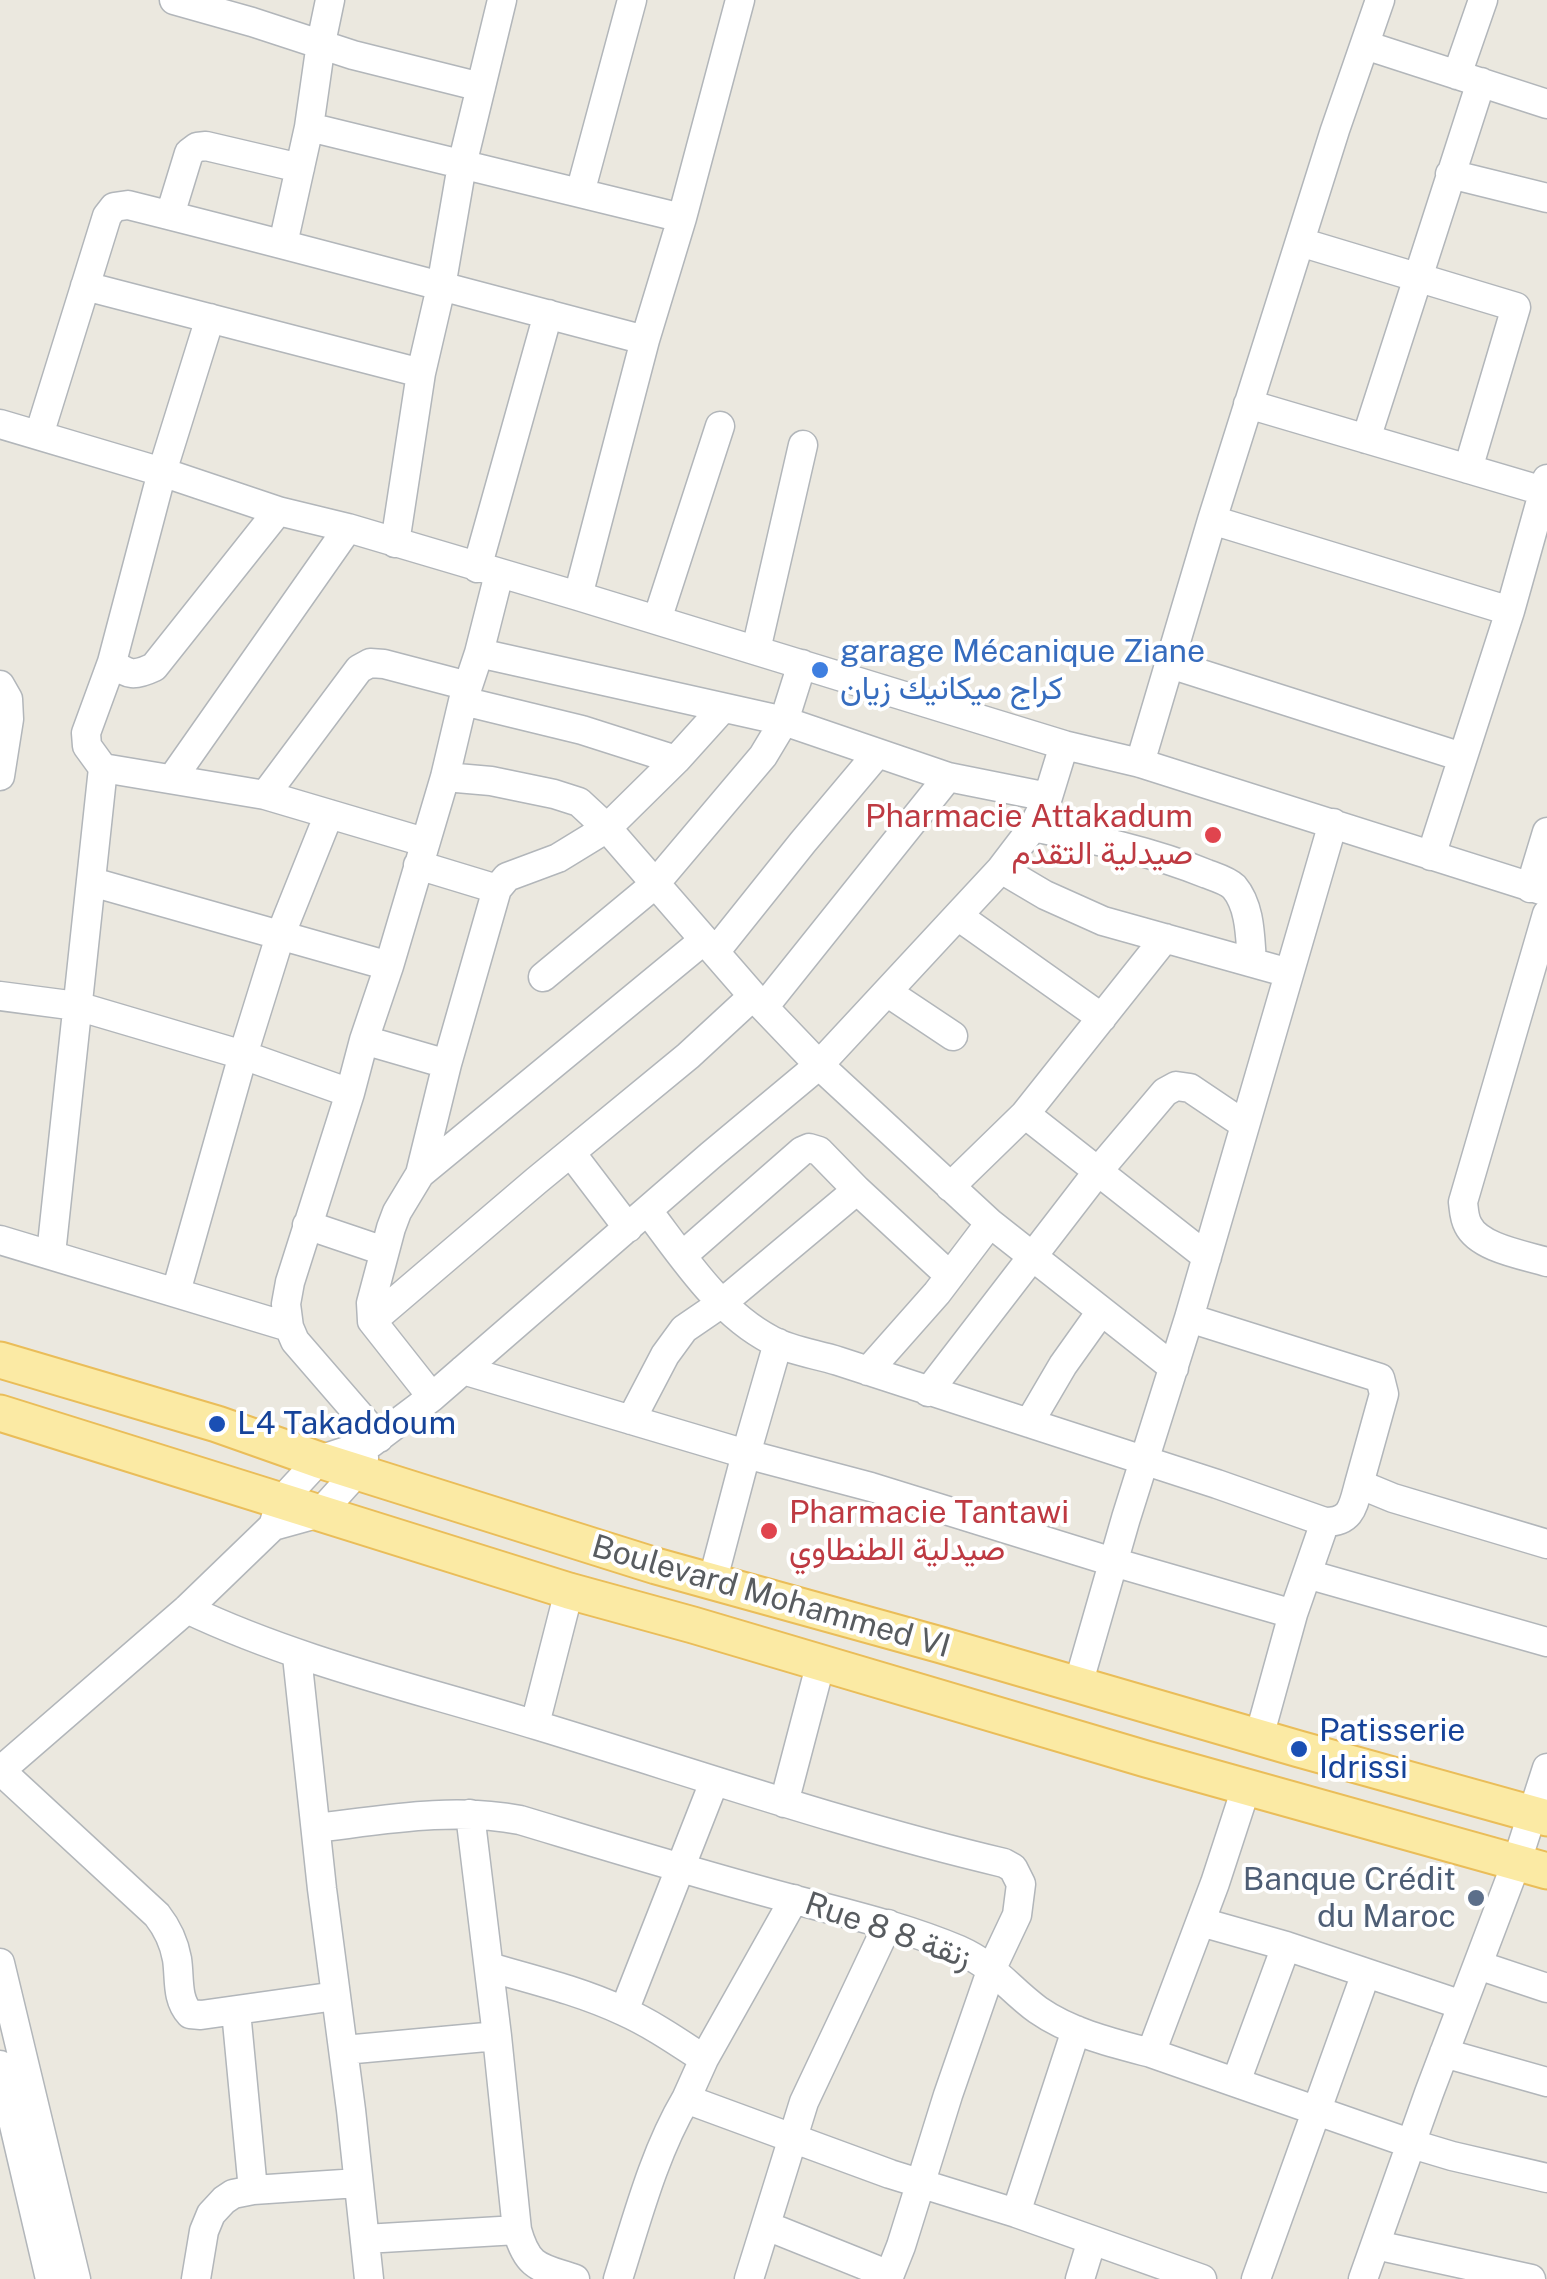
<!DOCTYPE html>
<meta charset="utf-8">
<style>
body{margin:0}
canvas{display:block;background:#ebe8df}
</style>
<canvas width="1547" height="2279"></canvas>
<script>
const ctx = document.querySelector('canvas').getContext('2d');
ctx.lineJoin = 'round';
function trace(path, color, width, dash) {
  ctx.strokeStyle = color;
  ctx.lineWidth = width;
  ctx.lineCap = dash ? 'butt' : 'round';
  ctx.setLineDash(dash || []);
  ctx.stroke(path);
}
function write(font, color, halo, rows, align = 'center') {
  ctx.font = font + ' "Public Sans",Vazirmatn,sans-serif';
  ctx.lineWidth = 8;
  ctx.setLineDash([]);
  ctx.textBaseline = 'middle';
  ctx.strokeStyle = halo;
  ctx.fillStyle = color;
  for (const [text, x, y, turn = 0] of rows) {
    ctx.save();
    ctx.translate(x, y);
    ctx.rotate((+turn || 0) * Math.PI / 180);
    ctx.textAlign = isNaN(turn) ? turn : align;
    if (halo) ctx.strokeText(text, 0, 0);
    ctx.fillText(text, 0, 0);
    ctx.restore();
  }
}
const minor = new Path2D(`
 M174,0L252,22L353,55L481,87
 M1365,45L1547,104
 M1457,75L1483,0
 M309,127L682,218
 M1450,174L1547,198
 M580,193L632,0
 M170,215L189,153L197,147L206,146L300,168
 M1300,242L1516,307L1468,469
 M283,244L309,127L321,43L330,0
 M85,286L421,373
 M210,318L162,472L112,662L86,733L87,746L103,768L265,795L424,842
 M1248,404L1543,491
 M0,424L162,472L278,511L348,528L578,596L1064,745L1140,763L1547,892
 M39,435L107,216L114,207L128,205C301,248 473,295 645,340
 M1366,439L1481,82
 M1212,520L1335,130L1380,0
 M395,543L421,373L441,287L462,165L502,0
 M477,568L548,314
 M578,596L645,340L682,218L740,0
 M657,620L720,426
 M756,650L803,445
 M479,653L784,721L948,777L1048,797
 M112,662C128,676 135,676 154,667L278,511
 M1170,664L1462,757
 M0,685L8,699L9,719L0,776
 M463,701L582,730L676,760
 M1140,763L1212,520L1510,611
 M445,777L491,781L554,794L579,802L607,828L753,996L819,1065L990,1223L1174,1368
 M172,779L348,528
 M265,795L359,669L370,663L384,664L468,686
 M1033,827C1092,839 1151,851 1207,874C1215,877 1228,881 1234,887C1251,907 1250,939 1252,962
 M1431,856L1510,611L1547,479
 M418,865L497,889
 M1001,869L1045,895L1103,921L1289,973
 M92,882L389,966
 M1530,888L1547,832
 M1547,914L1463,1202C1464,1210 1464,1218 1468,1225C1479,1248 1524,1255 1547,1262
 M958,916L1102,1018
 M715,952L803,842L877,754
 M543,977L654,885L763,756L784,721L802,664
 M887,992L953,1036
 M0,996L77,1006L243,1055L350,1093
 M764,1007L948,777
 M364,1040L447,1064
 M1025,1114L1207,1257
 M571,1153L628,1228
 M420,1174L704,940
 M950,1187L1025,1114L1165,938
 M648,1211C683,1257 719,1313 771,1340C791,1351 816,1354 838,1361L1217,1484L1325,1522L1293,1614L1259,1737
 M307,1225L384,1251
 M0,1240L289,1327
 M51,1254L103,768
 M682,1256L802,1151L809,1148L819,1151L857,1190L950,1276
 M176,1292L243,1055L280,936L329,814
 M1189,1318L1380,1378L1384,1394L1359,1484L1393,1498L1547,1544
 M372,1321L536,1181L688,1056L753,996
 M463,1370L746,1454L871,1487L1113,1562L1293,1614
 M868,1371L937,1293L990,1223
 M928,1392L1099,1170L1165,1092L1176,1086L1190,1088L1245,1125
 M432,1397L372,1321L371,1303L391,1228L397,1212L420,1174L447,1064L497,889L507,877L558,858L607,828L676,760L722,709
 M631,1420L665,1355L684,1329L722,1303L857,1190
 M1029,1423L1063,1365L1100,1313
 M379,1438L295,1341L289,1327L286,1304L290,1282L350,1093L364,1040L389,966L445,777L463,701L479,653L499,574
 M1325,1522C1352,1522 1353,1506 1359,1484
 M273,1526L281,1501L319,1460L371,1443L432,1397L711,1155L819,1065L1001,869L1033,827L1048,797L1064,745
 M1307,1574L1547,1642
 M712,1583L746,1454L778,1343
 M187,1609C301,1663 420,1689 539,1726C694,1773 847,1826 1004,1863L1013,1868L1021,1884L1017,1915L992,1968L948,2095L901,2246L888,2279
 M297,1656L322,1889L351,2110L369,2279
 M1078,1685L1126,1518L1189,1318L1333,823
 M535,1724L569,1591
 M0,1771L187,1609L273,1526L320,1513L357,1472L364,1458
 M1,1771L157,1915C168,1929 174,1942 177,1959C180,1978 176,1999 190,2014L201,2015L336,1996
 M784,1803L821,1662
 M470,1814L497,2036L517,2230C528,2269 540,2267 575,2279
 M316,1828C383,1820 452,1807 520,1820C610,1847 701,1875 792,1899C848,1914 905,1927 959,1950C995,1966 1009,1989 1038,2010C1071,2033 1113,2043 1151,2053L1412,2144L1452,2156L1547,2178
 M1201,1922L1286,1946L1462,2005
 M0,1963L76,2279
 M1478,1965L1547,1988
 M489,1967C534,1980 580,1991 623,2011C652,2024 678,2042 704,2059
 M236,2011L253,2190
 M624,2011L714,1782
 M344,2050L497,2036
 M1151,2053L1215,1883L1246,1788
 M1444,2053L1547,2082
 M0,2065L50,2279
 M1236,2082L1286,1946
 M686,2099L704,2059L794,1899
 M1016,2213L1076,2030
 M767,2226L889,2275
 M365,2239L517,2230
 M1376,2245L1531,2279
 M196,2279L204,2231L211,2214L224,2200L233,2194L253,2190L358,2183
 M618,2279C637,2219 654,2153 686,2099L890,2174L1016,2213L1202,2279
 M749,2279L804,2102L888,1924
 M1080,2279L1092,2240
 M1256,2279L1366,1973
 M1363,2279L1429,2093L1517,1861L1547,1768`);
const major = new Path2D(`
 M0,1360L217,1424L319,1460L656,1566L941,1645L1299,1749L1547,1818
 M0,1413L569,1591L693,1625L1146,1759L1547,1871`);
trace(minor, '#b2b6ba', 31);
trace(major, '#eabd59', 39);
trace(minor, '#fff', 28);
trace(major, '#fbeaa4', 35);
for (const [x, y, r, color] of [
 [820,670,10,"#3f7fe0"],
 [1213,835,10,"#e0444e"],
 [217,1424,10,"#1a4fb4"],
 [769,1531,10,"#e0444e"],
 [1299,1749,10,"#1a4fb4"],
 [1476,1898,10,"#5c6f8a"]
]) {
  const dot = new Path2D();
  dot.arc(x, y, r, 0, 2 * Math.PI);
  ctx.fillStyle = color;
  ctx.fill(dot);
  trace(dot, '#fff', 4);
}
write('32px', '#366cbe', '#fff', [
 ["garage Mécanique Ziane",840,652],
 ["كراج ميكانيك زيان",840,689]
], 'left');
write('32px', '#be3a42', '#fff', [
 ["Pharmacie Attakadum",1193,817],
 ["صيدلية التقدم",1193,854],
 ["Pharmacie Tantawi",789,1513,"left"],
 ["صيدلية الطنطاوي",789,1550,"left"]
], 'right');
write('32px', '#164399', '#fff', [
 ["L4 Takaddoum",237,1424],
 ["Patisserie",1319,1731],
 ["Idrissi",1319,1768]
], 'left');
write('32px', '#585c60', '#fff', [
 ["Boulevard Mohammed VI",771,1597,16],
 ["Rue 8 8 زنقة",888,1931,19]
]);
write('32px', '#4e5e75', '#fff', [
 ["Banque Crédit",1456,1880],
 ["du Maroc",1456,1917]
], 'right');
</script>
